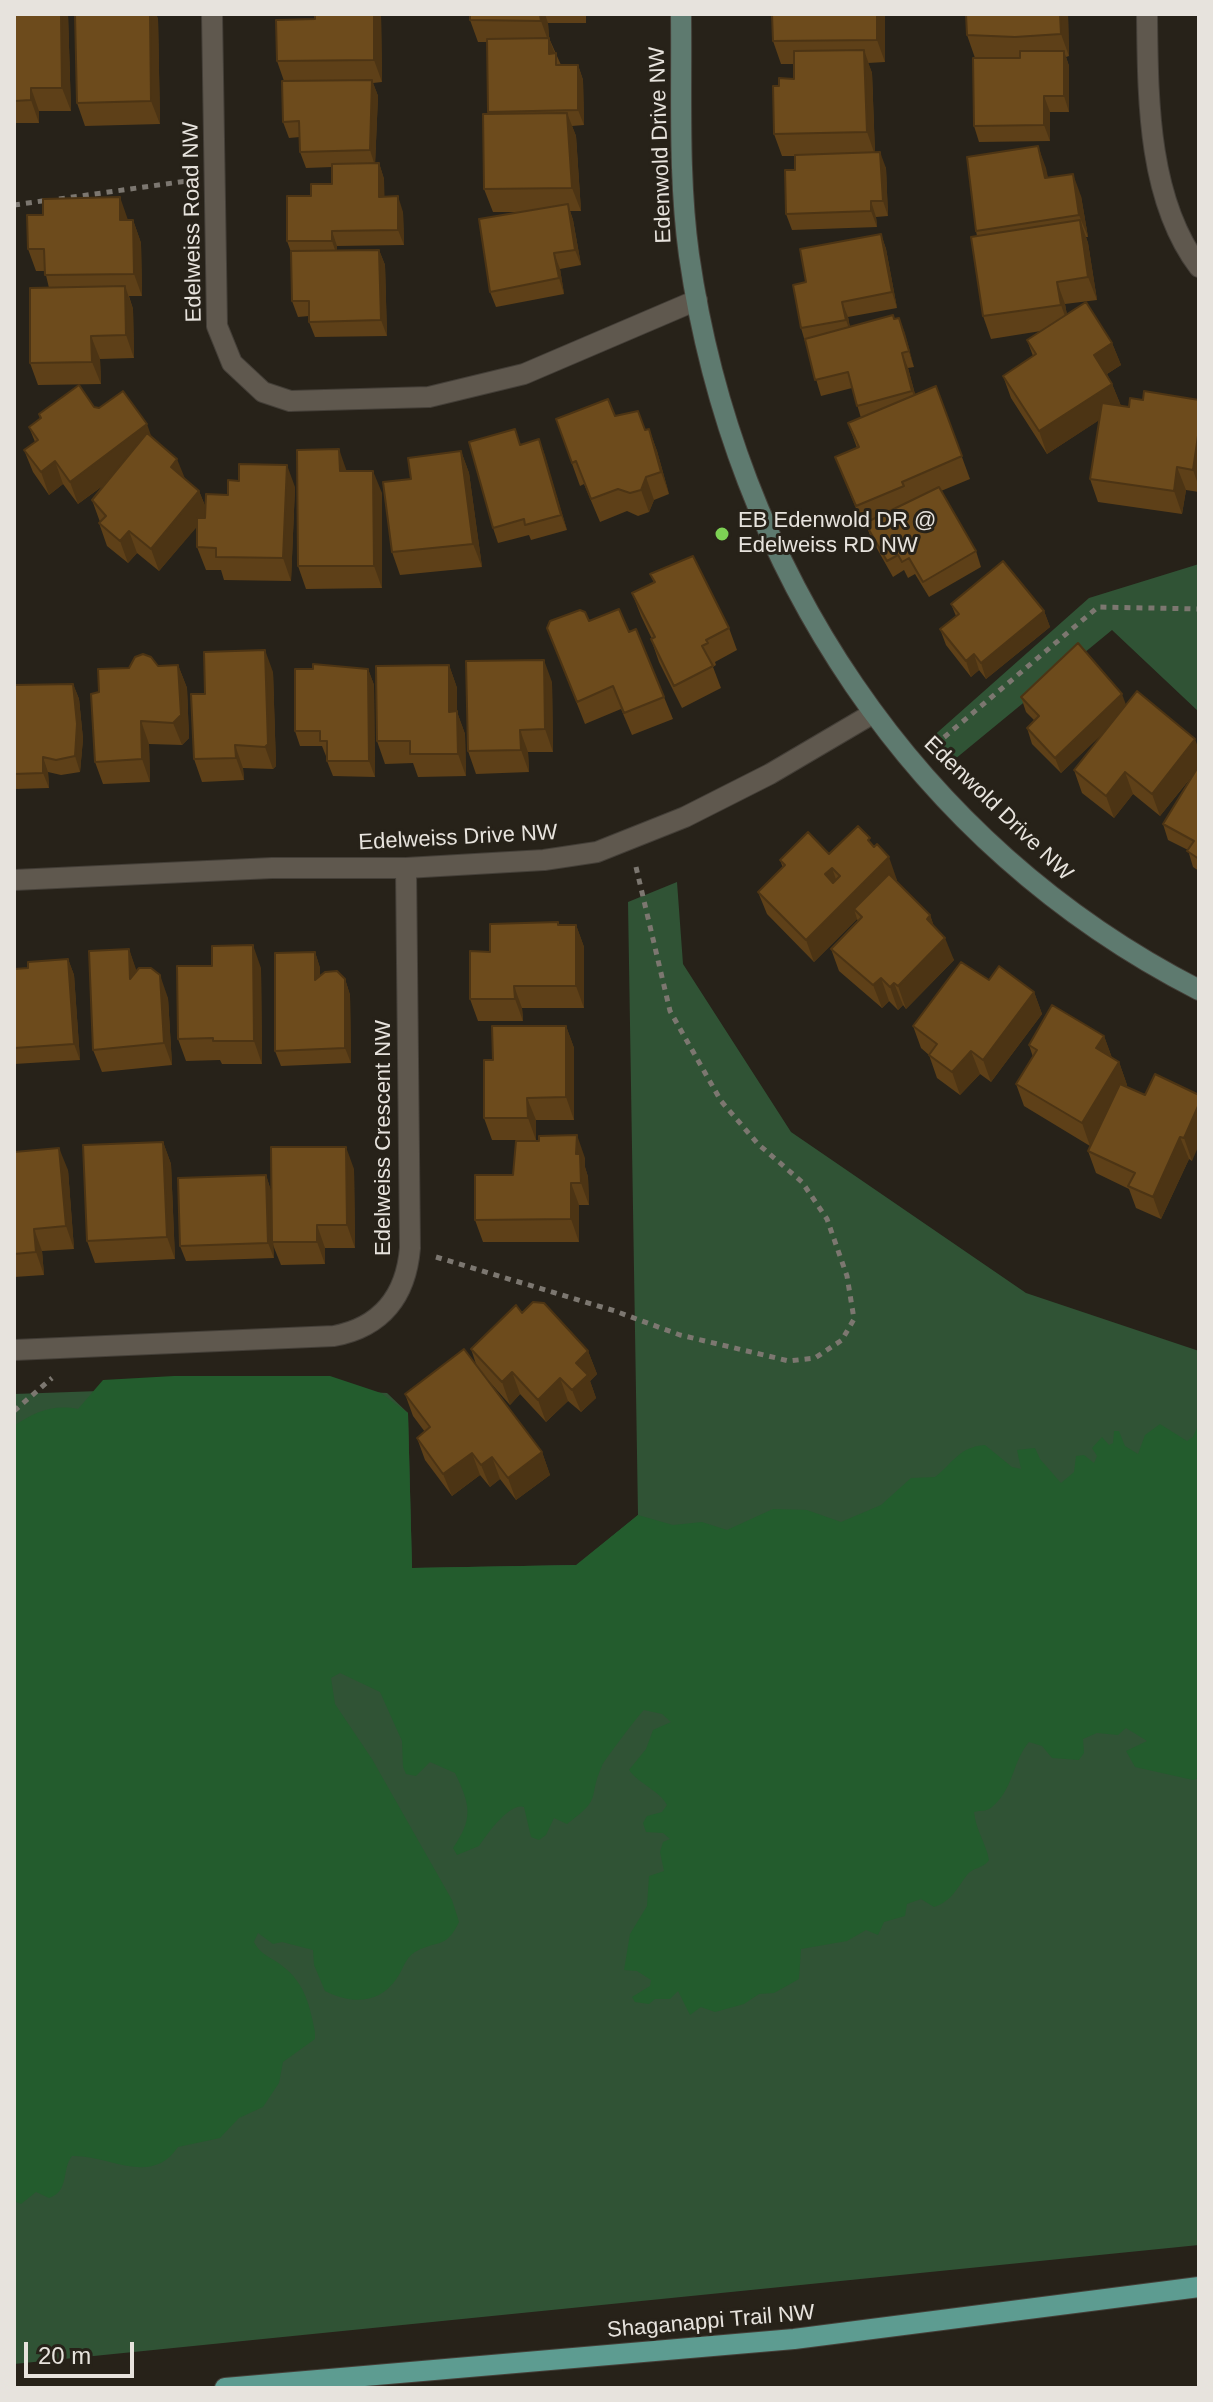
<!DOCTYPE html>
<style>
body{margin:0}
#map{position:relative;width:1213px;height:2402px;overflow:hidden;background:#272219;font-family:Helvetica,sans-serif}
canvas{display:block}
.frame{position:absolute;inset:0;border:16px solid #e7e3dd;pointer-events:none}
.scale{position:absolute;left:24px;top:2342px;width:110px;height:36px;box-sizing:border-box;border:4px solid #e7e3dd;border-top:0;padding-left:10px;font-size:24px;line-height:28px;white-space:nowrap;color:#e7e3dd;-webkit-text-stroke:6px #272219;paint-order:stroke}
</style>
<div id="map">
<canvas width="1213" height="2402"></canvas>
<div class="frame"></div>
<div class="scale">20 m</div>
</div>
<script>
const ctx = document.querySelector('canvas').getContext('2d');
ctx.lineJoin = 'round';
function paint(path, color) {
  ctx.fillStyle = color;
  ctx.fill(path, 'evenodd');
}
function trace(path, color, width, dash) {
  ctx.strokeStyle = color;
  ctx.lineWidth = width;
  ctx.lineCap = dash ? 'butt' : 'round';
  ctx.setLineDash(dash || []);
  ctx.stroke(path);
}
function write(font, color, halo, rows, align = 'center') {
  ctx.font = font + ' Helvetica,sans-serif';
  ctx.lineWidth = 6;
  ctx.setLineDash([]);
  ctx.textBaseline = 'middle';
  ctx.strokeStyle = halo;
  ctx.fillStyle = color;
  for (const [text, x, y, turn = 0] of rows) {
    ctx.save();
    ctx.translate(x, y);
    ctx.rotate((+turn || 0) * Math.PI / 180);
    ctx.textAlign = isNaN(turn) ? turn : align;
    if (halo) ctx.strokeText(text, 0, 0);
    ctx.fillText(text, 0, 0);
    ctx.restore();
  }
}
paint(new Path2D(`
 M1199,564V712L1112,630L949,764L930,739L1089,598Z
 M677,882L683,964L791,1132L1026,1293L1199,1351V2245L14,2364V1394L241,1386L387,1393L408,1413L412,1568L577,1565L638,1515L628,902Z`), '#305335');
paint(new Path2D(`
 M174,1376H330L381,1393L408,1413L412,1568L576,1565L638,1515L673,1525L702,1522L727,1530L773,1509L807,1510L841,1522L881,1505L911,1478L935,1477C954,1462 959,1447 985,1445L1012,1467L1021,1469L1017,1450L1035,1448L1040,1459L1061,1483L1074,1472L1076,1456L1084,1455L1094,1463L1097,1456L1092,1448L1102,1437L1109,1445L1113,1443L1114,1431H1119L1125,1446L1138,1454L1145,1435L1160,1424L1187,1441L1193,1437L1199,1423V1778L1193,1780L1135,1767L1126,1751L1147,1741L1126,1728L1118,1735L1097,1733L1083,1739L1084,1753L1079,1760L1052,1758L1042,1746L1029,1742C1012,1762 1014,1789 992,1807C987,1812 980,1810 974,1812C976,1831 986,1843 989,1860C983,1869 973,1867 967,1875C957,1888 952,1901 934,1907L921,1899L907,1904L905,1916L884,1922L878,1935L866,1930L847,1941L801,1949L799,1979L774,1993L759,1994L744,2004L715,2012L701,2007L690,2015L678,1991L670,1999H655L649,2004L635,2002L632,1997L650,1986L651,1980L637,1971L624,1970L630,1934L647,1906L649,1876L664,1871L660,1852L663,1842L670,1839L663,1833L646,1832L643,1823L647,1816L662,1812L667,1805C660,1791 639,1784 629,1770L646,1749L653,1730L671,1722L662,1714L644,1710C641,1712 603,1762 602,1766C587,1799 604,1797 567,1824L554,1818L546,1835L539,1840L531,1837L524,1807C510,1802 487,1834 479,1846L457,1855L453,1848C473,1819 471,1806 455,1773L430,1762L416,1776L406,1774L403,1767L402,1741L380,1692L340,1673L331,1678L335,1704L372,1759L452,1900L459,1922C446,1950 435,1940 415,1952C405,1958 403,1970 397,1978C379,2005 351,2004 325,1991L314,1965L313,1950L282,1942L273,1944L258,1933L254,1942C259,1952 267,1956 277,1962C304,1980 309,2002 315,2032V2039L283,2062L279,2083L263,2107L239,2118L220,2138L178,2147C151,2187 110,2155 72,2156C61,2170 70,2191 49,2198L36,2192L21,2204L14,2201V1426C34,1412 53,1404 78,1409L103,1380Z`), '#235c2d');
const street = new Path2D(`
 M212,14L217,326L232,363L263,392L290,401L429,397L524,374L697,300
 M1147,14C1148,96 1147,198 1199,267
 M14,880L272,868H406L544,860L597,852L685,817L770,774L872,714
 M14,1350L334,1336C382,1327 406,1296 410,1248L406,868`);
const secondary = new Path2D(`
 M681,14C682,94 678,176 689,255C734,568 915,845 1199,990`);
const primary = new Path2D(`
 M225,2388L794,2339L1199,2287`);
trace(street, '#443f38', 22);
trace(secondary, '#443f38', 22);
trace(primary, '#443f38', 22);
trace(new Path2D(`
 M59,199L187,181
 M14,205L49,200
 M935,745L1098,607L1199,609
 M436,1257L615,1311L680,1335L789,1361L815,1358L842,1340L854,1319L847,1276L827,1219L802,1182L758,1144L721,1101L670,1011L636,867
 M14,1411L52,1378`), '#7c7770', 5, [6, 6]);
trace(street, '#5f584e', 20);
trace(secondary, '#5e7a6f', 20);
trace(primary, '#5d9c91', 20);
paint(new Path2D(`
 M14,14H68L71,111H39V123H14Z
 M315,14H381L382,82L373,83L378,96L375,164L379,163L384,179V197L403,212L404,245L337,246V250H379L385,265L387,336L315,337L309,322V316L298,317L292,301L291,252L287,241L311,196L332,184V167L306,168L300,152V137L289,138L283,122L284,81L277,61L315,19Z
 M470,14H586V23H548L549,38L561,65H578L583,80L584,125L572,126L576,136L581,211H570L573,220L581,265L560,269L564,294L496,307L490,292L523,212H493L484,189L489,114L487,42H478L470,20Z
 M772,14H885V62L868,63L872,73L875,153L886,168L888,216L876,217L877,227L792,230L786,214L795,170V156H782L774,134L779,86L794,79V64H781L773,41Z
 M1068,14L1069,56L1066,57L1069,66V112H1050V141L979,142L974,126L987,58H975L967,35Z
 M158,18L160,124L85,126L77,103Z
 M1038,146L1048,178L1081,196L1088,237H1086L1088,243L1097,300L1065,304L1067,315L1112,343L1121,365L1107,374L1112,384L1121,406L1129,407L1143,400H1199V492L1186,490L1182,514L1098,502L1090,479L1099,420L1047,454L1011,398L1003,376L1033,356L1027,340L1041,331L991,339L983,316L977,236L976,231Z
 M128,220H133L141,243L142,296H129L133,309L134,358L100,359L101,384L38,385L30,363L49,288L45,271H36L28,249Z
 M881,234L886,249L897,308L848,317L850,327L899,318L914,367L908,368L915,394L936,386L970,479L941,491L976,551L981,567L929,597L915,574L908,578L904,570L893,577L871,538L867,527L864,528L835,457L857,448L848,423L861,418L852,388L821,396L801,328L806,282Z
 M94,407L151,437L185,479L199,491L206,508L228,495L295,487L291,581L224,580L221,570H206L197,547V526L159,571L137,553L128,563L107,546L99,523L100,522L92,500L104,485L78,504L63,484L49,495L33,472L24,450L35,442L29,427L40,419L39,414Z
 M615,416L645,430L649,429L657,451L669,494L654,500L649,512L638,516L627,511L600,522L584,484L580,486L556,419Z
 M539,439L567,530L531,540L529,535L498,543L493,528L521,445Z
 M461,451L469,473L482,567L400,575L392,552L411,479Z
 M347,471L382,493V588L306,589L298,566Z
 M650,574L729,628L737,650L715,662L716,665L713,667L721,688L682,708L659,662L651,639H652L641,616L632,593L654,583Z
 M951,604L1044,611L1050,627L986,679L979,670L971,677L946,645L940,629L956,616Z
 M589,621L629,632L664,697L673,719L632,735L621,709L585,724L547,628Z
 M178,665L187,688L189,738L182,745L149,744L150,782L103,784L95,762L99,692L129,668Z
 M449,665L457,688V712L465,734L466,776L418,777L413,763L385,764L377,741Z
 M368,669L374,685L375,777L333,776L327,761V756H326L322,746H300L295,731Z
 M273,672L276,766L273,769L243,768L244,780L202,782L194,759L205,694Z
 M552,682L553,752H528L529,772L476,774L468,751Z
 M73,684L79,699L83,739L80,772L61,775L48,772L49,788L14,789V685Z
 M1021,697L1126,705L1199,750V871L1193,867L1188,850L1168,840L1163,824L1193,775L1160,816L1133,794L1114,818L1082,793L1074,770L1104,732L1061,773L1032,744L1027,728L1035,721L1026,712Z
 M873,846L897,880L896,881L930,915L934,927L954,960L906,1009L903,1005L898,1010L889,1001L882,1008L839,971L831,949L858,921L857,919L814,962L767,914L758,892L783,868L780,860L829,854Z
 M576,925L584,947V1008H522L523,1021H478L470,999L490,952Z
 M129,949L136,971L168,998L172,1065L102,1072L93,1050Z
 M315,952L320,968V976L345,979L350,995L351,1063L281,1066L275,1051Z
 M68,959L74,975L80,1060L14,1064V969L28,968Z
 M261,968L262,1064H222L220,1060L186,1061L178,1039Z
 M989,980L1034,992L1042,1014L991,1082L980,1074L960,1095L937,1078L929,1055L921,1048L913,1026Z
 M566,1026L574,1048V1120H536V1140H492L484,1118L493,1060Z
 M1104,1036L1112,1058L1119,1062L1127,1085L1126,1087L1145,1095H1199L1192,1161L1189,1159L1161,1219L1136,1208L1129,1189L1096,1173L1088,1151L1093,1140L1090,1146L1024,1106L1016,1084L1033,1057L1029,1045Z
 M163,1142L171,1164L175,1259L95,1263L87,1241Z
 M14,1152L68,1170L74,1249L42,1251L44,1275L14,1277Z
 M585,1158V1167L588,1177L589,1205H579V1242H483L475,1220L513,1175Z
 M354,1169L355,1248H325V1264L281,1265L273,1245L274,1258L186,1261L180,1246L266,1175L271,1191Z
 M522,1313L588,1351L597,1374L590,1381L596,1398L581,1412L568,1401L546,1422L520,1394L510,1405L488,1380L542,1452L550,1475L516,1500L500,1479L490,1487L480,1475L452,1496L425,1460L417,1438L425,1432L413,1416L405,1394L477,1367L471,1349Z`), '#5e4018');
paint(new Path2D(`
 M61,14H68L71,111L62,88Z
 M150,14H156L158,18L160,124L151,101Z
 M374,14H381L382,82L374,60Z
 M540,14H545L548,23L549,43L541,21Z
 M877,14H885V62L877,40Z
 M1060,14H1068L1069,56L1061,34Z
 M549,38L555,54H549Z
 M864,50L872,73L875,155L867,132Z
 M1064,51L1069,66V112L1064,96Z
 M578,65L583,80L584,125L578,110Z
 M372,80L378,96L375,166L370,150Z
 M31,88L39,111V123L31,100Z
 M1044,96L1050,112V141L1044,125Z
 M567,113L576,136L581,211L572,188Z
 M1038,146L1046,168L1053,201L1045,178Z
 M880,152L886,168L888,216L883,201Z
 M379,163L384,179L385,212L379,197Z
 M1073,174L1081,196L1088,237L1079,215Z
 M398,196L403,212L404,245L398,230Z
 M120,197L128,220H120Z
 M871,201L876,217L877,227L871,211Z
 M568,204L573,220L581,265L575,250Z
 M133,220L141,243L142,296L134,274Z
 M1080,220L1088,243L1097,300L1088,277Z
 M332,231L337,246V256L332,241Z
 M881,234L886,249L897,308L892,292Z
 M379,250L385,265L387,336L381,320Z
 M554,253L560,269L564,294L559,278Z
 M1057,282L1065,304L1069,327L1061,305Z
 M125,286L133,309L134,358L126,335Z
 M842,302L848,317L851,335L846,320Z
 M899,318L905,333L914,367L909,351Z
 M91,336L100,359L101,384L92,362Z
 M1112,343L1121,365L1102,377L1094,355Z
 M902,353L908,368L918,406L912,391Z
 M1112,384L1121,406L1047,454L1039,431Z
 M147,424L155,447L78,504L70,482Z
 M649,429L657,451L669,494L661,472Z
 M1199,429V487L1193,470Z
 M539,439L545,455L567,530L561,515Z
 M339,449L347,472L340,471Z
 M461,451L469,473L482,567L473,544Z
 M177,459L186,481L171,467Z
 M55,461L63,484L49,495L41,472Z
 M287,465L295,487L291,581L283,558Z
 M1177,467L1186,490L1182,514L1174,491Z
 M373,471L382,493V588L374,566Z
 M646,477L654,500L649,512L641,490Z
 M199,491L208,514L159,571L151,549Z
 M129,531L137,553L128,563L120,541Z
 M1044,611L1050,627L986,679L981,663Z
 M265,650L273,672L276,766L273,769L265,747Z
 M974,654L979,670L971,677L966,661Z
 M544,660L552,682L553,752L545,729Z
 M178,665L187,688L189,738L182,745L173,723Z
 M449,665L457,688V712L465,734L466,776L458,754L449,712Z
 M368,669L374,685L375,777L369,761Z
 M73,684L79,699L83,739L80,772L75,756Z
 M1122,694L1128,710L1061,773L1055,758Z
 M141,721L149,744L150,782L142,759Z
 M520,730L528,752L529,772L521,750Z
 M1195,739L1199,750V767L1160,816L1152,794Z
 M235,745L243,768L244,780L236,758Z
 M43,757L48,772L49,788L43,773Z
 M1125,772L1133,794L1114,818L1106,796Z
 M889,857L897,880L861,916L854,909L857,919L814,962L806,940Z
 M832,868L840,891L825,874Z
 M930,915L938,937L927,919Z
 M576,925L584,947V1008L576,986Z
 M945,938L954,960L906,1009L898,986Z
 M253,945L261,968L262,1064L254,1041Z
 M129,949L137,972L130,979Z
 M315,952L320,968V996L315,980Z
 M68,959L74,975L80,1060L74,1044Z
 M160,975L168,998L172,1065L164,1043Z
 M881,978L889,1001L882,1008L873,985Z
 M345,979L350,995L351,1063L345,1048Z
 M894,983L903,1005L898,1010L890,987Z
 M514,986L522,1008L523,1021L515,999Z
 M1034,992L1042,1014L991,1082L983,1060Z
 M566,1026L574,1048V1120L566,1097Z
 M1104,1036L1112,1058L1096,1048Z
 M971,1051L980,1074L960,1095L952,1072Z
 M1119,1062L1127,1085L1090,1146L1082,1123Z
 M527,1098L536,1120V1140L528,1118Z
 M1199,1104V1145L1192,1161L1184,1138Z
 M577,1135L585,1158V1167L588,1177L589,1205L581,1183L576,1154Z
 M1180,1137L1189,1159L1161,1219L1153,1197Z
 M163,1142L171,1164L175,1259L167,1237Z
 M346,1147L354,1169L355,1248L347,1225Z
 M59,1148L68,1170L74,1249L66,1226Z
 M266,1175L271,1191L274,1258L268,1243Z
 M571,1183L579,1205V1242L571,1219Z
 M317,1225L325,1248V1264L317,1242Z
 M34,1229L42,1251L44,1275L36,1252Z
 M588,1351L597,1374L590,1381L596,1398L581,1412L572,1390L576,1363Z
 M512,1372L520,1394L510,1405L502,1382Z
 M560,1378L568,1401L546,1422L538,1400Z
 M542,1452L550,1475L516,1500L508,1478Z
 M472,1453L480,1475L452,1496L443,1474Z
 M492,1457L500,1479L490,1487L481,1465Z`), '#4c3414');
const building = new Path2D(`
 M14,14H61L62,88H31V100L14,101Z
 M75,14H150L151,101L77,103Z
 M315,14H374V60L277,61L276,20L315,19Z
 M470,14H540L541,21L470,20Z
 M772,14H877V40L773,41Z
 M966,14H1060L1061,34L1015,37L967,35Z
 M549,38V54L556,53V65H578V110L488,112L487,39Z
 M864,50L867,132L774,134L773,86H779V78L794,79V51Z
 M1020,51H1064V96H1044V125L974,126L973,58H1020Z
 M372,80L370,150L300,152L299,121L283,122L282,81Z
 M567,113L572,188L484,189L483,114Z
 M1038,146L1045,178L1073,174L1079,215L976,231L967,157Z
 M880,152L883,201H871V211L786,214L785,170H795V155Z
 M379,163V197L398,196V230L332,231V241H287V196H311V184H332V164Z
 M120,197V220H133L134,274L45,275L44,249H28L27,215H43V199Z
 M568,204L575,250L554,253L559,278L490,292L479,219Z
 M1080,220L1088,277L1057,282L1061,305L983,316L971,237Z
 M881,234L892,292L842,302L846,320L801,328L793,285L806,282L800,249Z
 M379,250L381,320L309,322V301H292L291,251Z
 M125,286L126,335L91,336L92,362L30,363V288Z
 M1086,302L1112,343L1094,355L1112,384L1039,431L1003,376L1036,354L1027,340Z
 M893,315L894,319L899,318L909,351L902,353L912,391L857,406L848,372L815,380L805,339Z
 M79,385L94,407L99,408L123,391L147,424L70,482L55,461L41,472L24,450L38,440L29,427L41,418L39,414Z
 M936,386L962,456L902,482L904,486L856,506L835,457L859,447L848,423Z
 M1144,391L1199,400V429L1193,470L1177,467L1174,491L1090,479L1102,403L1129,407L1130,398L1143,400Z
 M608,399L615,416L638,411L645,430L649,429L661,472L646,477L641,490L630,493L618,489L591,499L576,461L572,463L556,419Z
 M515,429L520,445L539,439L561,515L525,525L524,519L493,528L469,442Z
 M147,433L177,459L171,467L199,491L151,549L129,531L120,541L99,523L106,516L92,500Z
 M339,449L340,471H373L374,566H298L297,450Z
 M461,451L473,544L392,552L383,482L411,479L408,458Z
 M239,464L287,465L283,558L216,557V548L197,547V518H205L206,494L228,495V480L239,481Z
 M939,487L976,551L923,582L909,558L902,562L898,555L887,561L865,523Z
 M693,556L729,628L706,640L708,643L702,646L713,666L674,686L651,639L655,637L632,593L655,582L650,574Z
 M1003,561L1044,611L981,663L974,654L966,661L940,629L959,614L951,604Z
 M619,609L629,632L636,629L664,697L624,713L613,686L577,702L547,628L550,621L580,610L585,612L589,621Z
 M1078,643L1122,694L1055,758L1027,728L1039,716L1021,697Z
 M265,650L268,744L265,747L235,745L236,758L194,759L191,694H205L204,652Z
 M143,654L151,657L158,666L178,665L181,715L173,723L141,721L142,759L95,762L91,694L99,692L98,669L129,668L135,657Z
 M544,660L545,729L520,730L521,750L468,751L466,661Z
 M313,664L368,669L369,761H327V741H320V731H295V669H313Z
 M449,665V712L457,711L458,754H410V741H377L376,666Z
 M73,684L77,724L75,756L56,760L43,757V773L14,774V685Z
 M1137,691L1195,739L1152,794L1125,772L1106,796L1074,770Z
 M1198,767H1199V859L1187,851L1194,841L1163,824Z
 M858,826L870,838L868,840L874,847L877,844L889,857L806,940L758,892L785,865L780,860L808,832L829,854ZM832,868L840,876L833,883L825,874Z
 M889,874L930,915L927,919L945,938L898,986L894,983L890,987L881,978L873,985L831,949L862,917L854,909Z
 M558,922V925H576V986H514L515,999H470V951L490,952V924Z
 M253,945L254,1041H213V1038L178,1039L177,966H212V946Z
 M129,949L130,979L139,968H151L160,975L164,1043L93,1050L89,951Z
 M315,952V980L325,972L337,971L345,979V1048L275,1051V953Z
 M68,959L74,1044L14,1048V969L28,968V962Z
 M961,962L989,980L999,966L1034,992L983,1060L971,1051L952,1072L929,1055L937,1044L913,1026Z
 M1052,1005L1104,1036L1096,1048L1119,1062L1082,1123L1016,1084L1037,1050L1029,1045Z
 M492,1026H566V1097L527,1098L528,1118H484V1060H493Z
 M1155,1074L1199,1095V1104L1184,1138L1180,1137L1153,1197L1128,1186L1135,1173L1088,1151L1120,1084L1145,1095Z
 M577,1135L576,1154H580L581,1183H571V1219L475,1220V1175H513L516,1141H539V1136Z
 M163,1142L167,1237L87,1241L83,1145Z
 M271,1147H346L347,1225H317V1242H272Z
 M59,1148L66,1226L34,1229L36,1252L14,1254V1152Z
 M266,1175L268,1243L180,1246L178,1178Z
 M533,1302L544,1303L588,1351L576,1363L588,1375L572,1390L560,1378L538,1400L512,1372L502,1382L471,1349L516,1305L522,1313Z
 M464,1349L542,1452L508,1478L492,1457L481,1465L472,1453L443,1474L417,1438L430,1427L405,1394Z`);
paint(building, '#6d4b1c');
trace(building, '#4c3414', 2);
for (const [x, y, r, color] of [
 [722,534,8,"#7dd154"]
]) {
  const dot = new Path2D();
  dot.arc(x, y, r, 0, 2 * Math.PI);
  ctx.fillStyle = color;
  ctx.fill(dot);
  trace(dot, '#272219', 3);
}
write('22px', '#e7e3dd', '#272219', [
 ["Edenwold Drive NW",661,145,-92],
 ["Edelweiss Road NW",193,222,-91],
 ["Edenwold Drive NW",998,809,44],
 ["Edelweiss Drive NW",458,838,-3],
 ["Edelweiss Crescent NW",384,1138,-90],
 ["Shaganappi Trail NW",711,2322,-5]
]);
write('22px', '#e7e3dd', '#272219', [
 ["EB Edenwold DR @",738,521],
 ["Edelweiss RD NW",738,546]
], 'left');
</script>
